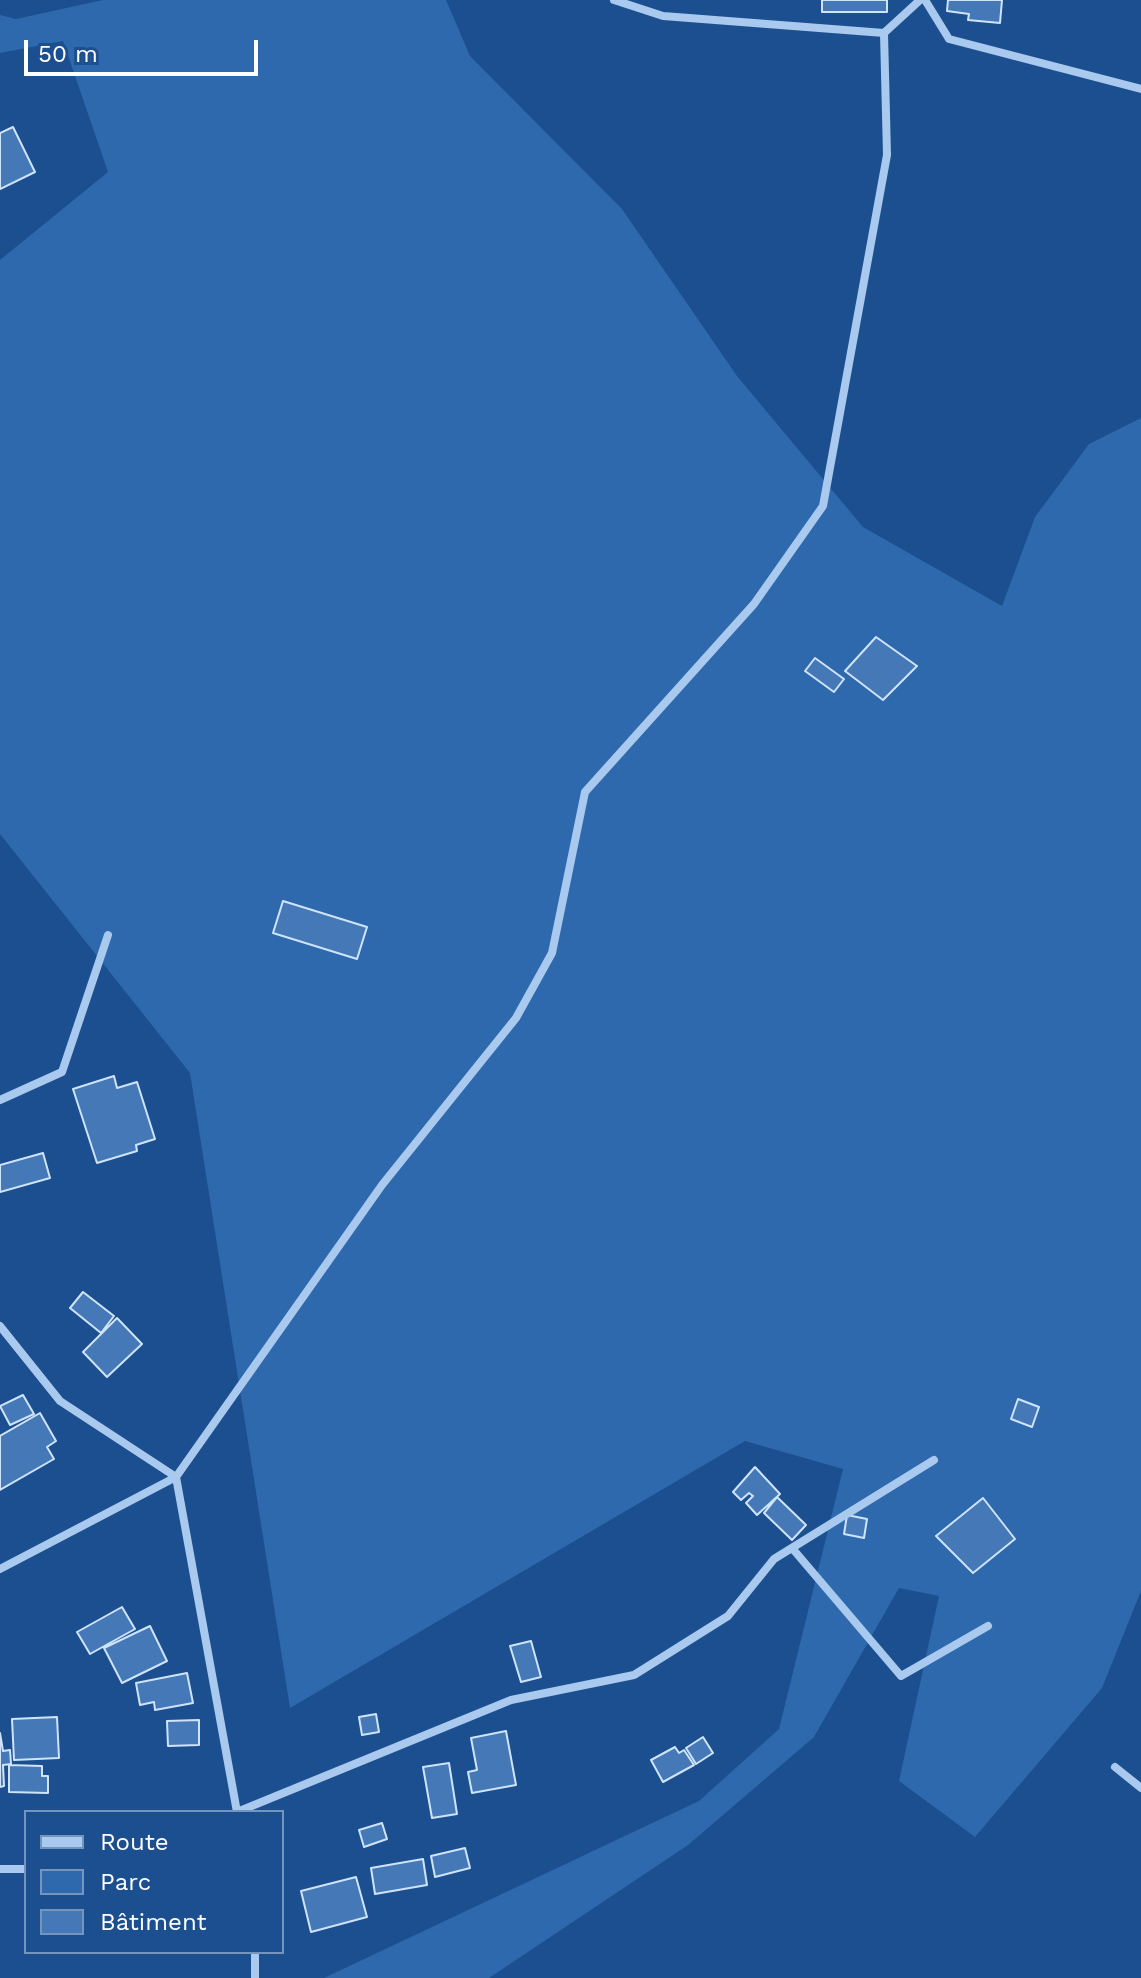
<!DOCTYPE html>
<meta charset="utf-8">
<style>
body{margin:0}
#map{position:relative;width:1141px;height:1978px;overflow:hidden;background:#1b4f8f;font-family:"Work Sans",sans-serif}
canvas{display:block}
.legend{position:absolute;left:24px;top:1810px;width:260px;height:144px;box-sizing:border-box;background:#1b4f8f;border:2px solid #7695bc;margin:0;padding:10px 14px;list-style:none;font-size:24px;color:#fff}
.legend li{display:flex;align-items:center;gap:16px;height:40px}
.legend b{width:40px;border:2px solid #7695bc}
.scale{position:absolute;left:24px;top:40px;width:234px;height:36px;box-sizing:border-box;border:4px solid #fff;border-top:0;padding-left:10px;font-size:24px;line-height:28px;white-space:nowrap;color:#fff;-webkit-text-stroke:6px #1b4f8f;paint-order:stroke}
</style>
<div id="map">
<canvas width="1141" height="1978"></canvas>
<ul class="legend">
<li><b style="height:10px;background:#a9c9ee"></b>Route</li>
<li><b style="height:22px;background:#2e69ad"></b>Parc</li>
<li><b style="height:22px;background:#4478b7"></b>Bâtiment</li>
</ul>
<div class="scale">50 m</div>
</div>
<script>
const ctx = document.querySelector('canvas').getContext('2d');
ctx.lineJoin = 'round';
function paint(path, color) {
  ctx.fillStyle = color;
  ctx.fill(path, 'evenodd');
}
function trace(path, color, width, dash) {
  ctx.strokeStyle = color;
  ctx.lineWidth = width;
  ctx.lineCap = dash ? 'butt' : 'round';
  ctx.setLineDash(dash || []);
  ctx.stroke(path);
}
paint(new Path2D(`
 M103,0H446L470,56L622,209L737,376L863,527L1002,606L1035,517L1089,444L1141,418V1591L1102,1688L975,1837L899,1781L939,1596L899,1588L814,1737L688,1845L489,1978H324L699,1801L779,1729L843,1469L745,1441L290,1708L190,1073L0,834V260L108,172L63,41L0,53V15L16,19Z`), '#2e69ad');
const building = new Path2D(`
 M822,0H887V12H822Z
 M948,0H1002L1000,23L968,20L969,14L947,11Z
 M13,127L35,172L0,189V133Z
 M876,637L917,666L883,700L845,671Z
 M815,658L844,679L834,692L805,671Z
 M283,901L367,927L357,959L273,933Z
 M114,1076L117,1088L137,1082L155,1139L136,1145L137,1151L97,1163L73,1089Z
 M43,1153L50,1178L0,1192V1165Z
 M83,1292L114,1316L101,1333L70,1308Z
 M117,1318L142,1344L107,1377L83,1352Z
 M23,1395L34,1414L10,1425L0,1406Z
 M1018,1399L1039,1407L1032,1427L1011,1419Z
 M40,1413L56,1441L47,1447L54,1459L0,1490V1436Z
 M755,1467L780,1494L757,1515L746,1503L753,1496L749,1493L741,1500L733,1492Z
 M777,1497L806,1525L792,1540L764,1513Z
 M983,1498L1015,1539L973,1573L936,1536Z
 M847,1515L867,1519L864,1538L844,1534Z
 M122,1607L135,1629L90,1654L77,1632Z
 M150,1626L167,1661L122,1683L104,1648Z
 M531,1641L541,1677L521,1682L510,1646Z
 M187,1673L193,1703L155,1710L154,1702L140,1705L136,1683Z
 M376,1714L379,1732L362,1735L359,1717Z
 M57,1717L59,1758L14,1760L12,1719Z
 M199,1720V1745L168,1746L167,1721Z
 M506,1731L516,1785L472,1793L468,1772L477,1770L471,1738Z
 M0,1733L3,1751L10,1750L11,1764L3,1765L4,1786L0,1787Z
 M703,1737L713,1753L696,1764L686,1748Z
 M675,1747L679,1753L684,1750L694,1765L663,1782L651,1760Z
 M449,1763L457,1814L432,1818L423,1767Z
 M9,1765L42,1766V1776H48V1793L9,1792Z
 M382,1823L387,1839L364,1847L359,1830Z
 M465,1848L470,1868L435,1877L431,1856Z
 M423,1859L427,1885L375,1894L371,1868Z
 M356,1877L367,1917L311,1932L301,1891Z`);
paint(building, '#4478b7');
trace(building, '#cfe3fa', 2);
trace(new Path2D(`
 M925,0L949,39L1141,89
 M884,33L920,0
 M0,1100L62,1072L108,935
 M0,1326L60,1401L176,1477L237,1812
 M792,1548L901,1676L988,1626
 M0,1569L176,1477L382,1185L516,1018L552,953L585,792L754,604L823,506L887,155L884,33L663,16L614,0
 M1115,1767L1141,1788
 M237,1812L511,1700L634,1675L728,1616L774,1559L934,1460
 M0,1869H26
 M255,1952V1978`), '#a9c9ee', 8);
</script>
